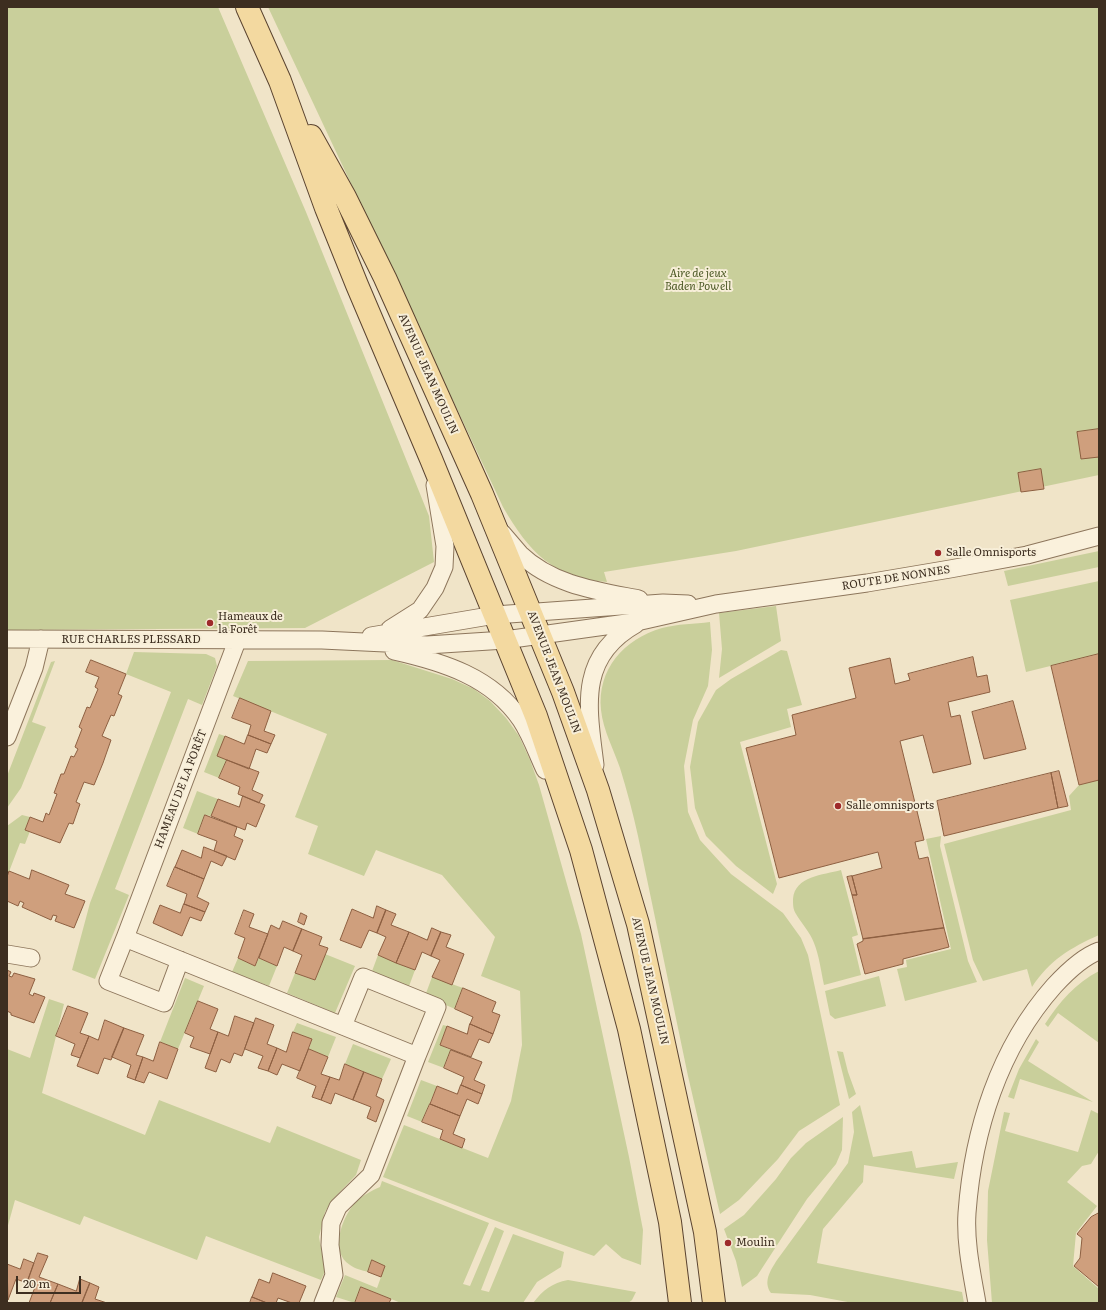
<!DOCTYPE html>
<meta charset="utf-8">
<style>
body{margin:0}
#map{position:relative;width:1106px;height:1310px;overflow:hidden;background:#f0e4c8;font-family:Literata,serif}
canvas{display:block}
.frame{position:absolute;inset:0;border:8px solid #3d2e20;pointer-events:none}
.scale{position:absolute;left:16px;top:1276px;width:65px;height:18px;box-sizing:border-box;border:2px solid #3d2e20;border-top:0;padding-left:5px;font-size:12px;line-height:14px;white-space:nowrap;color:#3d2e20;-webkit-text-stroke:3px #f7eed8;paint-order:stroke}
</style>
<div id="map">
<canvas width="1106" height="1310"></canvas>
<div class="frame"></div>
<div class="scale">20 m</div>
</div>
<script>
const ctx = document.querySelector('canvas').getContext('2d');
ctx.lineJoin = 'round';
function paint(path, color) {
  ctx.fillStyle = color;
  ctx.fill(path, 'evenodd');
}
function trace(path, color, width, dash) {
  ctx.strokeStyle = color;
  ctx.lineWidth = width;
  ctx.lineCap = dash ? 'butt' : 'round';
  ctx.setLineDash(dash || []);
  ctx.stroke(path);
}
function write(font, color, halo, rows, align = 'center') {
  ctx.font = font + ' Literata,serif';
  ctx.lineWidth = 4;
  ctx.setLineDash([]);
  ctx.textBaseline = 'middle';
  ctx.strokeStyle = halo;
  ctx.fillStyle = color;
  for (const [text, x, y, turn = 0] of rows) {
    ctx.save();
    ctx.translate(x, y);
    ctx.rotate((+turn || 0) * Math.PI / 180);
    ctx.textAlign = isNaN(turn) ? turn : align;
    if (halo) ctx.strokeText(text, 0, 0);
    ctx.fillText(text, 0, 0);
    ctx.restore();
  }
}
paint(new Path2D(`
 M7,7H218L306,212L429,516L434,562L305,628L7,630Z
 M268,7H1099V475L736,551L604,572L607,582C553,578 529,552 503,507Z
 M1099,551V567L1008,586L1004,571Z
 M1099,581V654L1026,672L1010,600Z
 M776,606L781,641L719,678L722,649L719,613Z
 M710,622L712,650L708,686L693,720L684,766L688,812L700,840L731,874L783,913L801,938L808,955L840,1105L799,1131L778,1159L760,1178L739,1200L720,1214L688,1076L638,836C633,813 627,791 620,768C614,750 603,730 601,710C597,669 624,639 662,628C677,624 695,624 710,622Z
 M781,650L787,651L802,705L787,709L791,727L740,742L777,884L773,894L736,866L706,836L695,808L690,767L698,722L716,690L731,679Z
 M134,652L206,654L215,658L217,666L202,705L188,699L115,889L129,895L95,979L72,970L90,903L171,692L126,674Z
 M392,660L452,679L474,689L490,701L506,718L519,736L530,760L539,785L581,934L629,1157L643,1230L641,1265L622,1258L606,1244L594,1256L491,1219L383,1177L404,1125L488,1158L511,1101L522,1045L520,991L481,976L495,937L442,875L376,850L364,876L308,854L318,826L295,817L327,734L233,696L248,661Z
 M55,661L32,722L46,727L21,788L7,808V776L51,662Z
 M219,734L225,736L227,760L219,778L204,772Z
 M1099,780V935C1070,948 1050,960 1032,987L1027,969L983,981L973,960L944,844L1071,810L1069,796L1079,785Z
 M197,791L218,799L211,816L205,815L198,834L183,828Z
 M22,815L30,817L25,829L30,831L25,844L20,843L7,877V826Z
 M941,836L940,846L968,961L977,982L905,1001L897,969L907,967L906,960L951,949L926,839Z
 M841,870L858,935L852,937L861,975L824,985C821,971 819,955 814,943C810,932 802,924 796,914C793,909 793,905 793,899C795,876 823,875 841,870Z
 M325,954L355,966L335,1013L287,993L295,973L315,980Z
 M378,955L415,970L408,989L371,974Z
 M238,958L255,966L259,958L277,966L269,986L232,972Z
 M1099,971V1043L1058,1013L1048,1027L1045,1024C1059,1002 1076,983 1099,971Z
 M879,976L886,1006L835,1019L830,1015L825,991Z
 M432,977L463,988L455,1009L425,996Z
 M185,978L204,986L178,1049L160,1042Z
 M49,999L64,1004L42,1093L145,1135L159,1100L270,1143L277,1126L361,1160L356,1175L332,1200L325,1212L319,1237L325,1271L321,1280L206,1236L197,1260L84,1216L80,1225L15,1200L7,1229V1049L30,1058Z
 M297,1023L336,1037L328,1057L309,1049L312,1039L293,1032Z
 M443,1025L447,1026L440,1045L451,1050L444,1068L428,1062Z
 M1036,1039L1039,1042L1028,1061L1093,1102L1020,1079L1014,1099L1008,1097L1019,1069Z
 M353,1044L391,1059L382,1079L345,1064Z
 M837,1051L843,1052L848,1072L856,1094L849,1099Z
 M421,1080L437,1086L422,1122L407,1116Z
 M860,1105L873,1157L912,1151L916,1168L958,1162L954,1179L864,1165L863,1182L823,1229L817,1263L962,1292L964,1303H853L810,1295L771,1293C763,1282 770,1271 777,1260L848,1163L854,1132L852,1112Z
 M1091,1110L1099,1114V1151L1091,1164L1082,1166L1067,1182L1097,1206L1076,1233L1073,1266L1099,1289V1303H992L987,1240L988,1191L1004,1112L1010,1113L1005,1131L1078,1152Z
 M843,1117L842,1150L836,1164L807,1199L757,1276L742,1287L736,1261L724,1229L744,1215L776,1179L791,1158L806,1143Z
 M382,1181L489,1223L463,1284L470,1286L495,1227L504,1231L481,1290L489,1292L513,1234L564,1252L561,1267L537,1282L523,1303H401L361,1287L355,1303L336,1297L345,1275L377,1288L385,1266L372,1261L368,1272C362,1270 355,1269 350,1265C329,1252 342,1216 356,1202C363,1195 371,1191 380,1187Z
 M568,1280L636,1292L632,1300L628,1303H533C543,1290 552,1283 568,1280Z`), '#c9cf9b');
const building = new Path2D(`
 M1099,429V457L1081,459L1077,432Z
 M1041,469L1044,489L1021,492L1018,473Z
 M1099,654V780L1079,785L1051,666Z
 M973,657L977,677L987,675L990,692L948,702L951,717L960,715L971,764L933,773L923,735L900,741L924,840L915,842L919,859L928,857L944,928L863,939L852,895H857L852,876L882,868L878,852L779,878L746,748L796,735L792,715L856,698L849,668L890,658L895,684L910,680L908,674Z
 M91,660L126,674L118,694L122,696L114,716L111,715L102,736L111,740L103,763L94,785L84,782L76,802L80,804L73,824L69,823L60,843L25,830L30,817L43,822L46,813L49,815L57,794L54,793L61,774H64L71,756L74,757L78,749L75,747L82,729L79,727L87,707L90,708L98,689L95,687L99,677L86,672Z
 M240,698L271,711L264,731L275,735L271,744L248,735L251,725L232,718Z
 M1013,701L1026,749L984,759L972,712Z
 M248,735L271,744L267,753L256,749L249,769L217,756L225,736L244,744Z
 M227,760L259,772L252,790L263,795L259,803L238,794L240,787L219,778Z
 M1059,771L1068,806L1058,808L1051,773Z
 M1051,773L1058,808L944,836L937,801Z
 M243,796L265,805L256,827L247,823L245,830L211,816L218,799L239,807Z
 M205,815L237,827L234,836L243,840L235,860L214,851L217,841L198,834Z
 M204,847L227,856L222,866L211,861L204,879L175,867L182,850L201,858Z
 M175,867L204,879L197,897L209,903L205,912L184,904L187,894L167,886Z
 M32,870L69,885L65,894L85,901L74,928L55,921L57,916L53,915L51,920L22,907L24,903L20,901L18,906L7,901V877L9,871L29,879Z
 M852,876L857,895H852L847,877Z
 M184,904L205,912L201,921L190,917L182,936L153,923L160,905L180,913Z
 M377,906L386,910L377,933L369,930L361,948L340,940L352,909L373,918Z
 M244,910L254,914L249,927L268,934L255,966L238,958L245,938L235,934Z
 M386,910L396,914L391,925L409,932L396,963L378,955L386,937L377,933Z
 M301,913L307,916L304,925L298,922Z
 M283,921L302,929L293,951L284,947L277,966L259,958L271,925L279,929Z
 M432,928L441,932L431,956L422,952L415,970L396,963L409,932L427,940Z
 M944,928L949,947L903,959V964L865,974L857,944L863,941V939Z
 M302,929L322,937L319,945L328,948L315,980L295,973L302,955L293,951Z
 M441,932L451,935L446,947L464,954L452,985L432,977L440,960L431,956Z
 M7,970L11,972L9,976L12,977L14,973L35,979L29,994L33,996L34,993L45,997L34,1023L11,1015V1013L7,1011Z
 M463,988L496,1002L492,1012L500,1015L493,1034L470,1024L473,1017L455,1009Z
 M198,1001L218,1009L210,1029L218,1032L210,1054L190,1047L194,1037L185,1033Z
 M68,1006L88,1013L80,1033L89,1036L80,1058L71,1055L75,1044L56,1036Z
 M235,1016L254,1023L242,1056L234,1053L230,1063L221,1059L216,1072L205,1068L218,1032L228,1036Z
 M256,1018L274,1025L267,1044L277,1048L268,1071L258,1068L263,1056L245,1049Z
 M105,1020L124,1028L111,1060L104,1058L98,1074L77,1066L89,1036L98,1040Z
 M470,1024L493,1034L489,1043L479,1039L471,1057L440,1045L447,1026L467,1034Z
 M124,1028L144,1035L136,1055L143,1057L135,1080L127,1077L131,1065L112,1057Z
 M293,1032L312,1039L300,1071L282,1064L277,1075L268,1071L277,1048L286,1052Z
 M160,1042L178,1049L167,1079L149,1072L144,1083L135,1080L143,1057L153,1061Z
 M309,1049L328,1057L321,1074L330,1077L321,1100L312,1097L316,1086L297,1078Z
 M451,1050L482,1062L474,1080L485,1085L482,1094L461,1085L464,1077L444,1068Z
 M345,1064L364,1072L353,1100L335,1093L331,1104L321,1100L330,1077L339,1080Z
 M364,1072L382,1079L376,1096L384,1100L376,1122L367,1118L371,1107L353,1100Z
 M461,1085L482,1094L478,1104L467,1099L460,1116L430,1104L437,1086L457,1094Z
 M430,1104L460,1116L453,1134L465,1139L462,1148L440,1139L443,1130L422,1122Z
 M1099,1213V1287L1074,1266L1080,1258L1082,1238L1077,1234L1091,1217Z
 M38,1253L48,1256L39,1277L58,1284L50,1303H29L35,1287L27,1283Z
 M24,1259L34,1263L27,1283L16,1279L8,1300L7,1264L20,1269Z
 M372,1260L385,1266L381,1277L368,1272Z
 M273,1273L306,1286L299,1303H292L278,1298L276,1303H267L252,1297L259,1279L269,1283Z
 M80,1279L90,1283L82,1303H50L58,1284L76,1291Z
 M90,1283L99,1287L95,1299L107,1303H82Z
 M361,1287L391,1299L389,1303H355Z
 M252,1297L267,1303H250Z`);
paint(building, '#cf9f7d');
trace(building, '#8d5f41', 1);
const street = new Path2D(`
 M502,533C508,540 514,547 520,554C552,585 598,591 639,599
 M390,629L420,610L435,588L444,567L445,546L435,485
 M371,636L495,615L663,603L688,604
 M7,639L322,640L427,645L505,640L641,621L716,604L867,583L950,569L1027,555L1099,536
 M237,641L125,938L417,1056L371,1175L338,1207L331,1223L330,1245L334,1275L323,1303
 M394,651C443,662 492,677 521,720C531,735 537,753 545,770
 M7,737L34,668L41,639
 M595,765C588,708 577,657 636,624
 M125,938L108,981L164,1003L180,960
 M7,954L31,958
 M343,1026L363,977L437,1007L417,1056
 M977,1303C972,1274 965,1243 967,1213C973,1131 999,1048 1054,986C1066,973 1082,957 1099,951`);
const primary = new Path2D(`
 M247,7L280,81L326,208L357,285L431,459L536,716L581,850L629,1029L670,1222L680,1303
 M311,136L345,197L385,278L482,494L563,692L598,790L638,924L705,1232L714,1303`);
trace(street, '#8d765c', 19);
trace(primary, '#5b4430', 24);
trace(street, '#faf1dc', 17);
trace(primary, '#f3d9a0', 22);
for (const [x, y, r, color] of [
 [938,553,4,"#9e2a2b"],
 [210,623,4,"#9e2a2b"],
 [838,806,4,"#9e2a2b"],
 [728,1243,4,"#9e2a2b"]
]) {
  const dot = new Path2D();
  dot.arc(x, y, r, 0, 2 * Math.PI);
  ctx.fillStyle = color;
  ctx.fill(dot);
  trace(dot, '#f7eed8', 1.5);
}
write('italic 11px', '#4d5a26', '#f7eed8', [
 ["Aire de jeux",698,274],
 ["Baden Powell",698,287]
]);
write('11px', '#3d2e20', '#f7eed8', [
 ["AVENUE JEAN MOULIN",428,374,66],
 ["ROUTE DE NONNES",896,578,-9],
 ["RUE CHARLES PLESSARD",131,640],
 ["AVENUE JEAN MOULIN",554,672,69],
 ["HAMEAU DE LA FORÊT",181,789,-69],
 ["AVENUE JEAN MOULIN",650,981,77]
]);
write('11px', '#3d2e20', '#f7eed8', [
 ["Salle Omnisports",946,553],
 ["Hameaux de",218,617],
 ["la Forêt",218,630],
 ["Salle omnisports",846,806],
 ["Moulin",736,1243]
], 'left');
</script>
